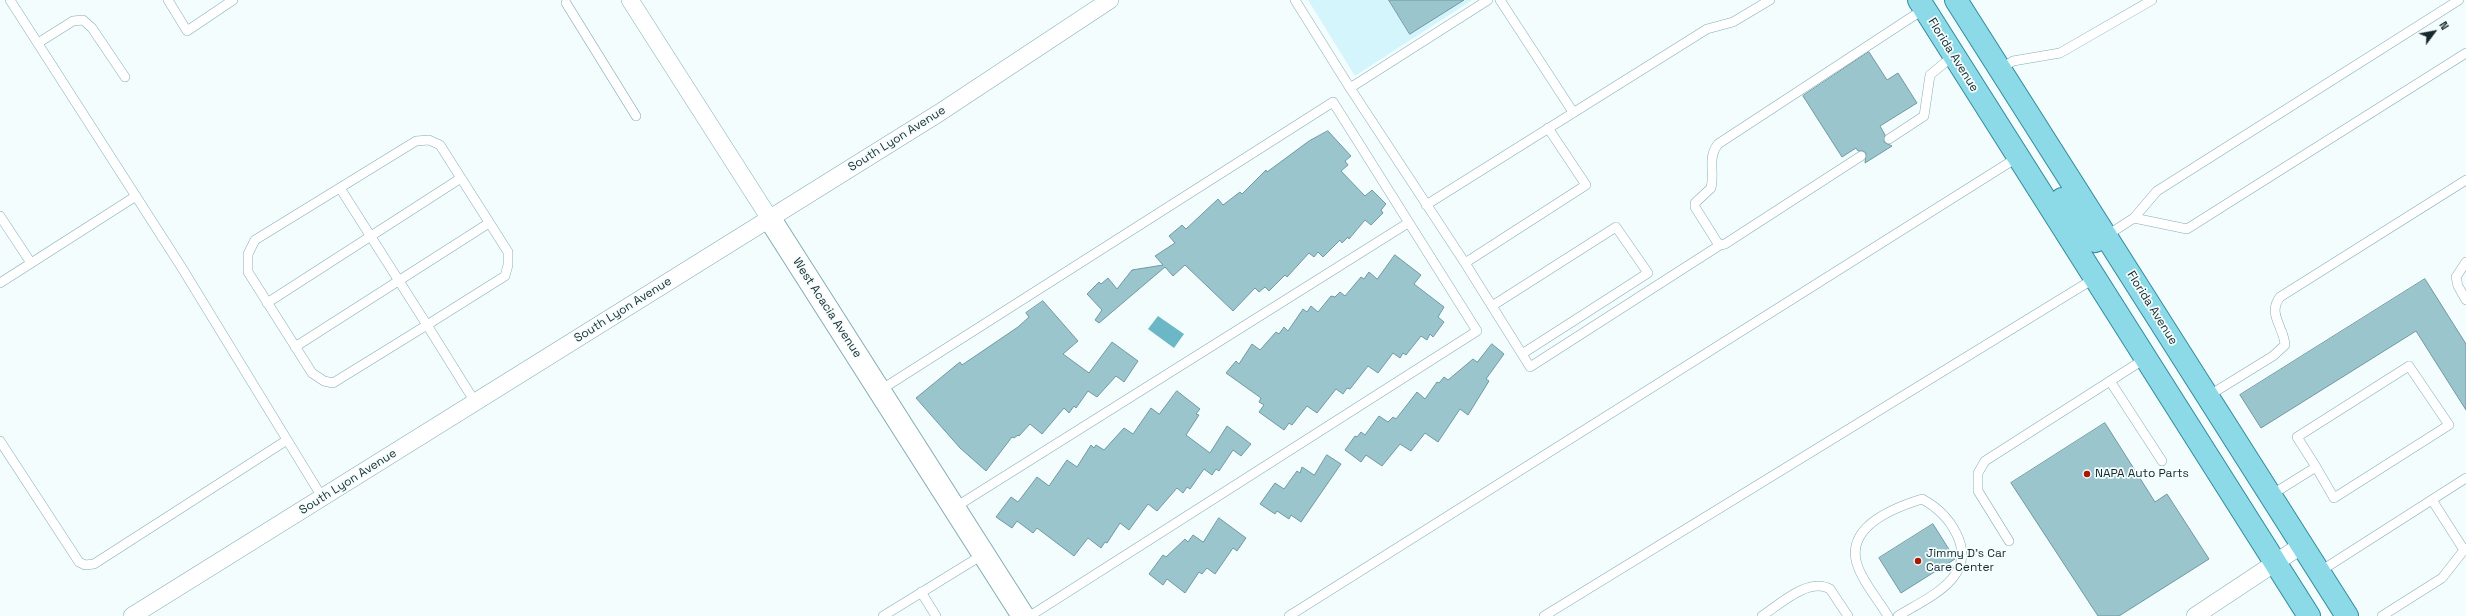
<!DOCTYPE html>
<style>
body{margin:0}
#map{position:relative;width:2466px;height:616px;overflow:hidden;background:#f4fdfe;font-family:"Space Grotesk",sans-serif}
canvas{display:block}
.north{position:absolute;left:2414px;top:12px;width:40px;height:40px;-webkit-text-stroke:3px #f4fdfe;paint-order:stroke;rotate:58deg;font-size:11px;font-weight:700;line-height:16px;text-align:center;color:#18292c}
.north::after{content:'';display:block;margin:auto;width:14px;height:18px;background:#18292c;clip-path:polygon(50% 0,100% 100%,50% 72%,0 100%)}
</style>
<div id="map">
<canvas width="2466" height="616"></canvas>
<div class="north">N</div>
</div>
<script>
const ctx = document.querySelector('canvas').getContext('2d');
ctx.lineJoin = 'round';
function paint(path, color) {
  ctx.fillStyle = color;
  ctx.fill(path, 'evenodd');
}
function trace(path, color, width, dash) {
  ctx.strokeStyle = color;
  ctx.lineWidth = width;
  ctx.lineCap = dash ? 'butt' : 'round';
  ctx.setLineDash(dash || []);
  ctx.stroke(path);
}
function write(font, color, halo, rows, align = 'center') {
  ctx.font = font + ' "Space Grotesk",sans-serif';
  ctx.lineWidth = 3.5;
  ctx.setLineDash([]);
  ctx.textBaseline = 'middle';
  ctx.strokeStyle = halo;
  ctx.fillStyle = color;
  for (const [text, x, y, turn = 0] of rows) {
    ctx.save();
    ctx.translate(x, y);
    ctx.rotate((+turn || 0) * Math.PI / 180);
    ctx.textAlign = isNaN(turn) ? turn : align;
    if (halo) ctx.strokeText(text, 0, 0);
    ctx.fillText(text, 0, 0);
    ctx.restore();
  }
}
paint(new Path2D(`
 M1308,0H1472L1355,76Z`), '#d5f5fc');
paint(new Path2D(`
 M1158,316L1184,334L1174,348L1148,329Z`), '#6cb7c5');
const building = new Path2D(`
 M1389,0H1464L1410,34Z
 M1869,52L1887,80L1898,73L1917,103L1880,126L1885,135L1884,142L1892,146L1865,163L1866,153L1863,151H1858L1856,148L1842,157L1803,96Z
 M1328,131L1351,156L1345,161L1348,165L1341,171L1365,196L1372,190L1386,204L1381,210L1383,213L1371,225L1365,220L1349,239L1348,237L1342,243L1340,240L1323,257L1318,252L1314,257L1309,253L1287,277L1285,275L1269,291L1265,287L1259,292L1255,288L1233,311L1185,265L1173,276L1165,267L1099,323L1095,320L1102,310L1087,294L1099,282L1101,284L1108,278L1117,289L1132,270L1163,265L1155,256L1175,243L1169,236L1182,225L1186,229L1218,199L1223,205L1240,192L1242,194L1266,170L1267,172L1309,141Z
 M1395,255L1421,275L1414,284L1444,307L1438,317L1444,322L1433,337L1430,334L1427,340L1421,336L1406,355L1403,353L1400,358L1393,353L1378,373L1368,366L1350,389L1347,388L1343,394L1336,389L1317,413L1307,406L1292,425L1289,423L1284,430L1259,412L1264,405L1259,402L1261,398L1226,373L1236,361L1239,364L1252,344L1260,350L1276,332L1279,334L1284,327L1288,331L1303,309L1307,312L1311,306L1318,312L1331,296L1335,297L1340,292L1345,296L1361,277L1364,279L1369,272L1377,279Z
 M2425,279L2466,344V410L2416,331L2261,428L2240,395Z
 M1043,301L1078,341L1063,354L1089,373L1112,342L1138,361L1124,382L1116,376L1097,397L1088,391L1076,408L1074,406L1069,413L1064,408L1042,434L1030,424L1019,436L1018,435L1014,438L1012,437L986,471L960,448L916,398L960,362L962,365L1018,327L1029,317L1026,313Z
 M1492,344L1504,354L1486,379L1489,381L1468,415L1460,409L1438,442L1425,433L1411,451L1400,444L1382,466L1366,455L1361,462L1345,450L1355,436L1357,437L1361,432L1365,435L1379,416L1388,422L1393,417L1396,419L1417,392L1425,399L1437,382L1439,383L1444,377L1448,380L1473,359L1477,362Z
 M1177,391L1200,409L1196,414L1199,415L1186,435L1210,453L1227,426L1251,444L1241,456L1233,450L1219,471L1216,469L1212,475L1204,469L1190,489L1187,487L1183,493L1177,488L1157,511L1148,504L1129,530L1120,523L1107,543L1105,542L1101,548L1088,538L1074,556L1037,528L1033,533L1017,521L1012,528L996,517L1011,497L1018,502L1037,477L1049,486L1067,460L1077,467L1091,445L1094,448L1096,445L1104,450L1124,428L1133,434L1151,408L1159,414Z
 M2105,423L2155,502L2167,494L2209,559L2119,616H2098L2011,483Z
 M1327,455L1341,464L1301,522L1291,515L1289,519L1277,511L1275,514L1260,504L1275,483L1284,489L1297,471L1300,473L1302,467L1314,475Z
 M1219,518L1246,538L1237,551L1233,548L1215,574L1207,568L1202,574L1199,572L1185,593L1167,579L1163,585L1149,574L1163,555L1166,557L1185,539L1188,542L1193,535L1203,542Z
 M1933,524L1955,559L1901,593L1879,558Z`);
paint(building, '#9ac5cd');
trace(building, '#7099a2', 1);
const service = new Path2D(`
 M10,0L182,268L322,497
 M168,0L187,31L233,0
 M1295,0L1350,88L1488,0
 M1500,0L1573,112
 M566,3L636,116
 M38,43L73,21L83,20L92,28L125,77
 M2000,69L2013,61L2060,53L2152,0
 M1350,88L1465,263L1586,185L1548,128
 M1889,139L1924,116L1930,75L1954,55
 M1861,156L1725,244L1720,245L1717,242L1695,207V203L1711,188C1715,172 1707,158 1718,144L1924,9
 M340,188L427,325L505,276L508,265V252L440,145L429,140L416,141L255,240L248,254V272L312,373L324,381L333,383L427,325L475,402
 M1426,205L1707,29L1733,22L1770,0
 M0,216L31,263
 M2134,218L2187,229L2466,53
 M2106,236L2134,218L2157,191L2459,0
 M2466,262L2456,277L2458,286L2466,300
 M1465,263L1522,354L1648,273L1616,227L1492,306
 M0,283L136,196
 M267,303L461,178
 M295,347L489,223
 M1522,354L1530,367L1720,245
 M2110,381L2162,461
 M879,391L1333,102L1477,331L1030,616
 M2208,396L2273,356L2285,345C2284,327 2267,314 2280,297L2466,180
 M0,441L79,562L85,565L94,564L287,440
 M2271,495L2316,467L2334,498L2449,425L2409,366L2297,437L2316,467
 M2432,500L2464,550L2466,549
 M954,508L1408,223
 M2009,541L1978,491V473L1985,461L2146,358
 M2319,572L2466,478
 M921,592L936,616
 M883,616L984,554
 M1289,616L2018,157
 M1544,616L2095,278
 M1762,616C1779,605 1808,577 1830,589L1848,616
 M1888,616C1879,601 1859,577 1856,560C1849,525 1896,507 1922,499C1937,507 1948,517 1956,533C1979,577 1929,597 1898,616
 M2382,616L2442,578L2464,550`);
const minor = new Path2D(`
 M630,0L770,219
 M132,616L939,113L1110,0
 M2195,616L2302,545`);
const tertiary = new Path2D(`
 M770,219L1023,616`);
const primary = new Path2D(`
 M1919,0L2309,616
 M1956,0L2347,616
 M2062,199L2081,227L2095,241L2106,236`);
trace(service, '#82adb5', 10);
trace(minor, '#82adb5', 18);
trace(tertiary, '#82adb5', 24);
trace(primary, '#328c9c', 24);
trace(service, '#fff', 9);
trace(minor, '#fff', 17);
trace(tertiary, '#fff', 22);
trace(primary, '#8cdae8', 22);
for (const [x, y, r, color] of [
 [2087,474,4,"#a81802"],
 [1918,561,4,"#a81802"]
]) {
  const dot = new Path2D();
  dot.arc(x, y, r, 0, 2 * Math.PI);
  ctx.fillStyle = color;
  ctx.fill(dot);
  trace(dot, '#f4fdfe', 1.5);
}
write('12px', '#18292c', '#f4fdfe', [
 ["Florida Avenue",1953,55,58],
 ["South Lyon Avenue",897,139,-32],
 ["West Acacia Avenue",827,308,57],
 ["Florida Avenue",2152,308,58],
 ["South Lyon Avenue",623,310,-32],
 ["South Lyon Avenue",348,482,-32]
]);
write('12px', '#18292c', '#f4fdfe', [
 ["NAPA Auto Parts",2095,474],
 ["Jimmy D's Car",1926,554],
 ["Care Center",1926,568]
], 'left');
</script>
